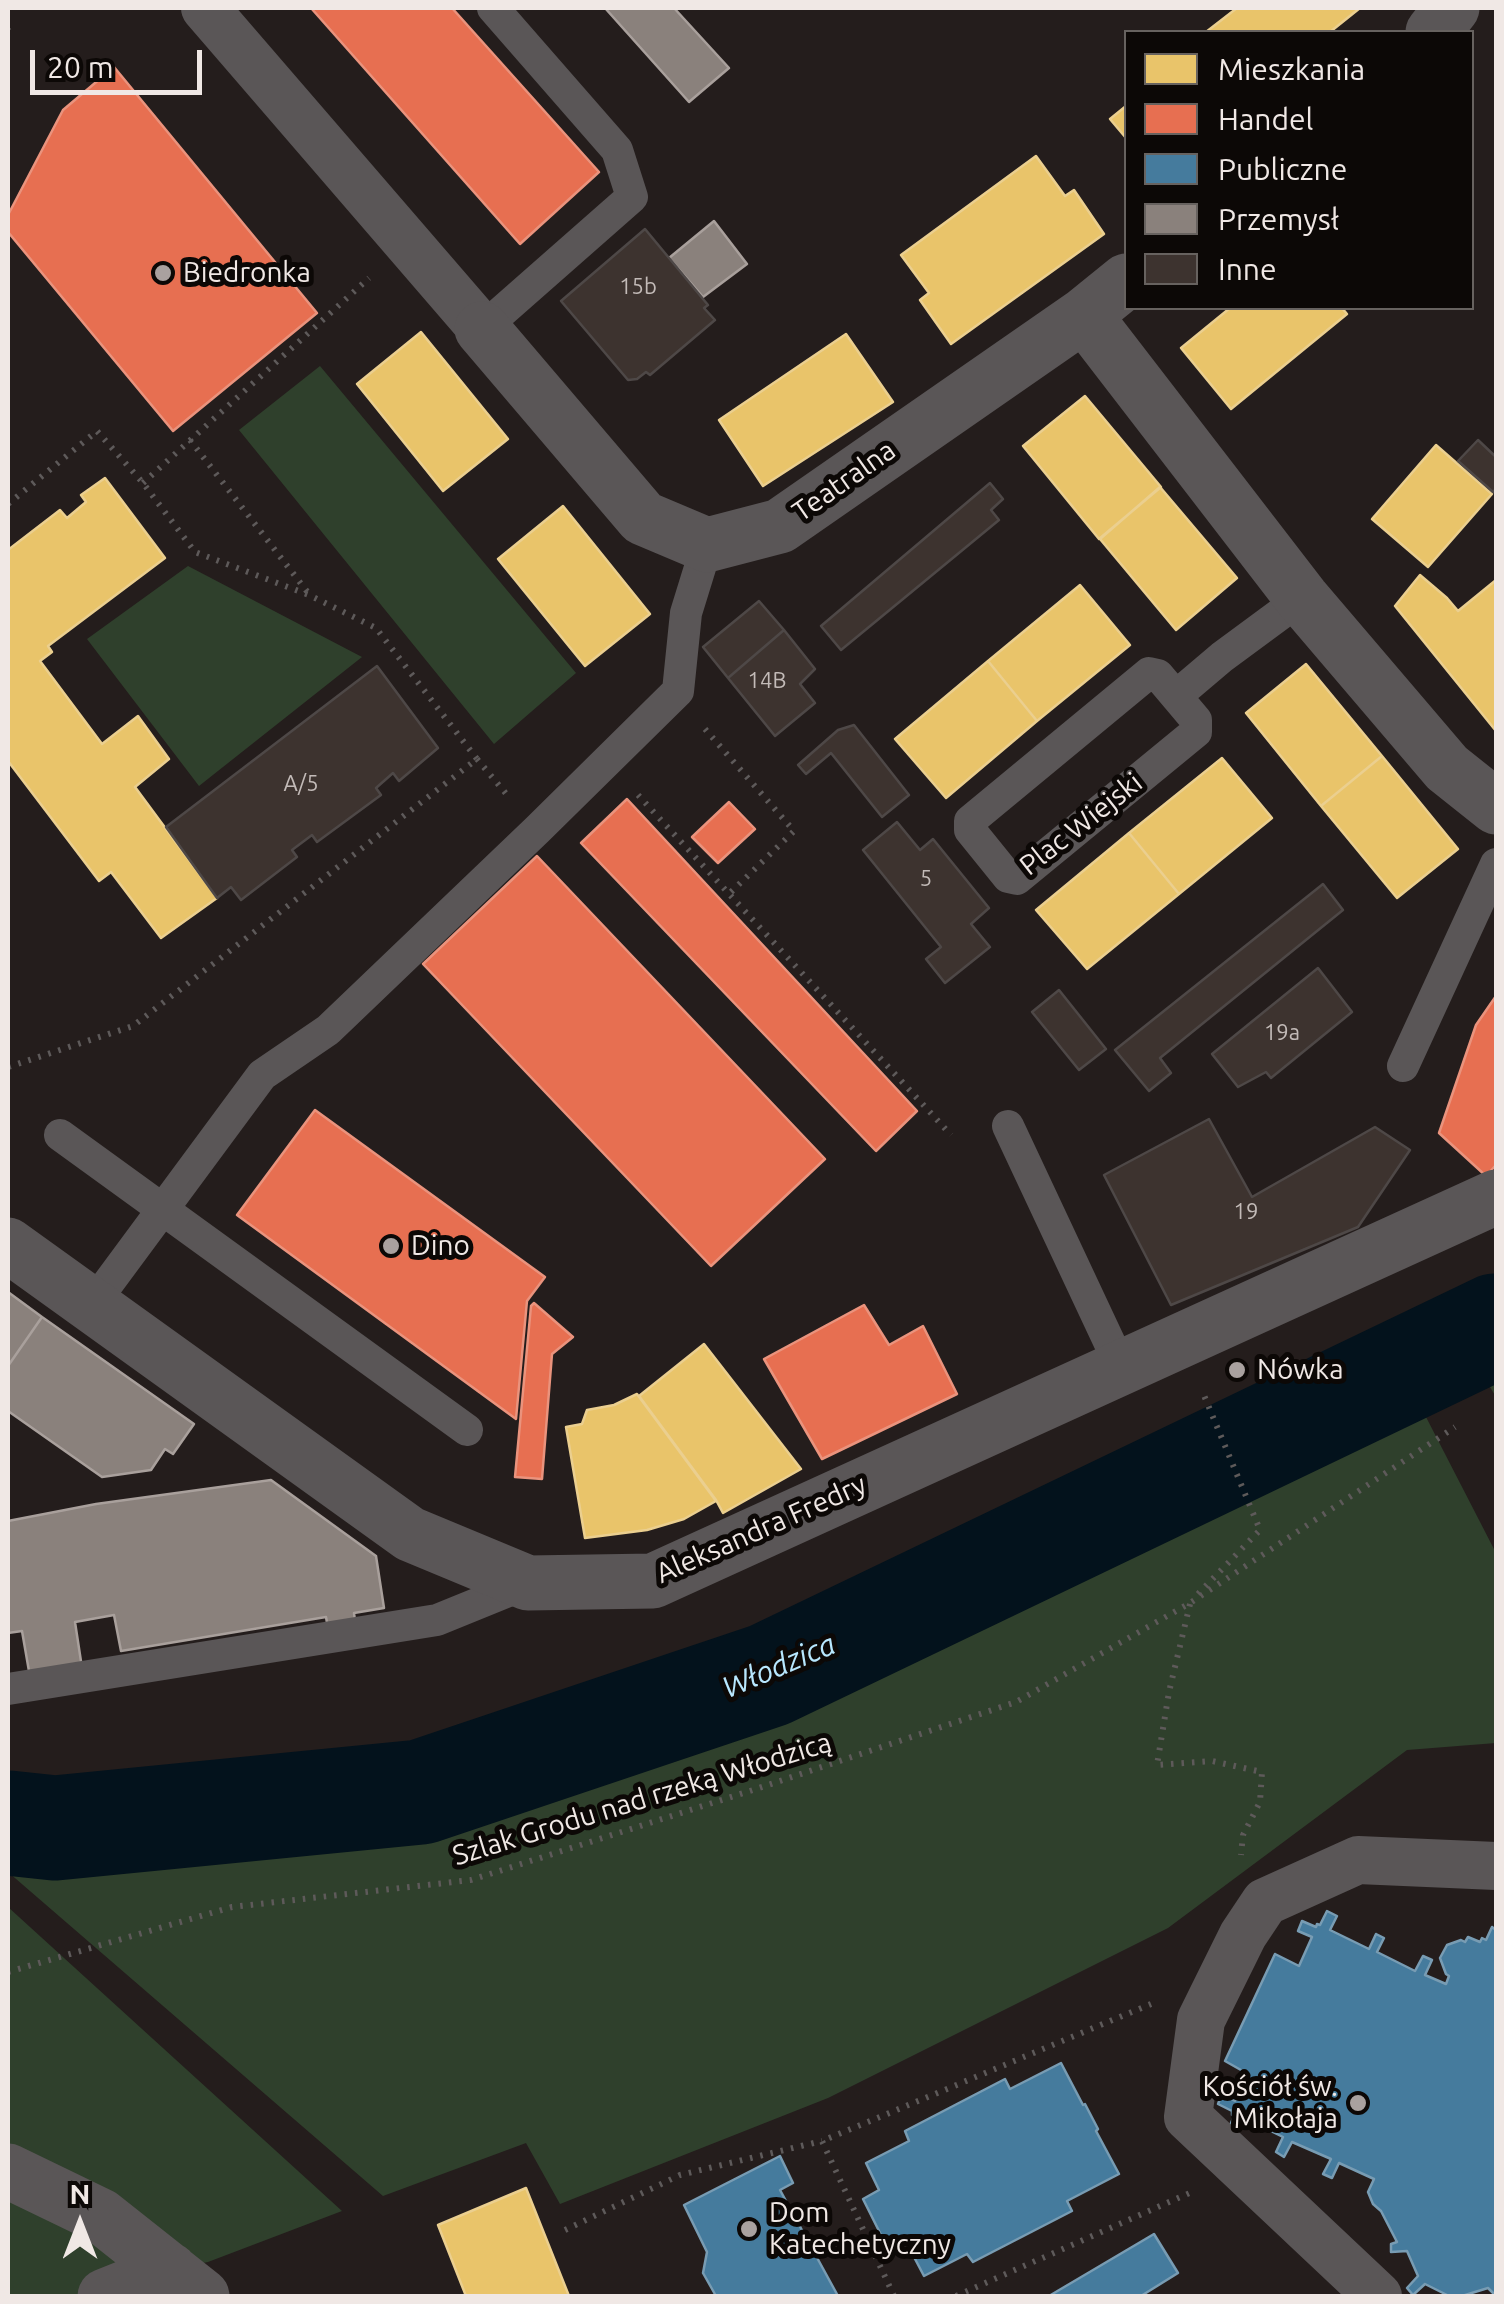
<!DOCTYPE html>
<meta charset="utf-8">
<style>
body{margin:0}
#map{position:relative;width:1504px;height:2304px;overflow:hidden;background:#241d1c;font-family:Ubuntu,sans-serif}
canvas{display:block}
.frame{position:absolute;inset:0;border:10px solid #f0e8e5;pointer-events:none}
.legend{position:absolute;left:1124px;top:30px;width:350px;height:280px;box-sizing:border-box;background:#0c0806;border:2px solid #67625f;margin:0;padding:12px 18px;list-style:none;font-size:30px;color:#f0e8e5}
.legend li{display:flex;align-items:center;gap:20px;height:50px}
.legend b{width:50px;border:2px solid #67625f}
.north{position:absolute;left:30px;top:2174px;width:100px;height:100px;-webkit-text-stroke:8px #0c0806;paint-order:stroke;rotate:0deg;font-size:28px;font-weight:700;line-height:40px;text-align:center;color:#f0e8e5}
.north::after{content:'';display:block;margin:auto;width:35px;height:45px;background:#f0e8e5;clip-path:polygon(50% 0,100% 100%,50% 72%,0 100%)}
.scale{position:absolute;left:30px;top:50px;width:172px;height:45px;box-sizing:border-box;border:5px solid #f0e8e5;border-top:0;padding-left:12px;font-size:30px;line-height:35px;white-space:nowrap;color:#f0e8e5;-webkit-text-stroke:8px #0c0806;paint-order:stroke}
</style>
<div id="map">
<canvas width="1504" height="2304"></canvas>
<div class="frame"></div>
<ul class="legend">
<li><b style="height:28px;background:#e9c46a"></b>Mieszkania</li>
<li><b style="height:28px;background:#e76f51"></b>Handel</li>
<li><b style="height:28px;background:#457b9d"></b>Publiczne</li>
<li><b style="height:28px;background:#8a817c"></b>Przemysł</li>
<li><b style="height:28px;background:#3d332f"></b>Inne</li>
</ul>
<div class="north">N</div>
<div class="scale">20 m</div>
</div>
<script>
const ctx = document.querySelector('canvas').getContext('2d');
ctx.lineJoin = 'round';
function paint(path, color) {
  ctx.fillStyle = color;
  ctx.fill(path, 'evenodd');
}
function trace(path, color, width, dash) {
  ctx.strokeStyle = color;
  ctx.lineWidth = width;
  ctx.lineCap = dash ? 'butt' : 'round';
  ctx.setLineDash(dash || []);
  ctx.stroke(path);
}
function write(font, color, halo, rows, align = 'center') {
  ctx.font = font + ' Ubuntu,sans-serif';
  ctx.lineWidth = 10;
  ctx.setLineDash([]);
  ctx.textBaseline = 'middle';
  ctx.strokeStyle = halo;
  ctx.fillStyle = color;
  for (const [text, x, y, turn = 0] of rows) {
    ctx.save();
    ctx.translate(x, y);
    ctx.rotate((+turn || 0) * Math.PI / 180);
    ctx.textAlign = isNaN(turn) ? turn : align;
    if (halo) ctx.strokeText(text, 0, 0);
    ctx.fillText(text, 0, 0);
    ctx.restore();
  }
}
paint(new Path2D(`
 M320,366L576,673L494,744L239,430Z
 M188,566L362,657L199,786L87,639Z
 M1496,1326V1397L1487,1382L1426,1417L1496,1553V1743L1407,1750L1168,1928L828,2098L560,2204L526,2143L383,2196L8,1872V1823L56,1828L421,1792L769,1675Z
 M8,1907L342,2211L208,2262L170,2270L105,2296H8Z`), '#2f402c');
const homes = new Path2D(`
 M1237,8H1360L1330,32H1206Z
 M1126,106V138L1110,119Z
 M1036,156L1065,196L1074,190L1104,234L951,344L920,300L929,293L901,255Z
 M1230,308H1342L1347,314L1231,409L1181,348Z
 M421,332L508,439L443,491L357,384Z
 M846,334L893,402L763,486L719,420Z
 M1085,396L1161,487L1099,539L1023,446Z
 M1436,445L1492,494L1428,567L1372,519Z
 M105,478L165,558L48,646L52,652L40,661L102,744L138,716L169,759L135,787L217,898L161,938L111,872L99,881L8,761V550L60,510L67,518L86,502L81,495Z
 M1160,487L1237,578L1176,630L1100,539Z
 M563,506L650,614L585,666L498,559Z
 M1420,575L1447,598L1458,611L1496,580V731L1395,606Z
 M1080,585L1130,645L1037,721L988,661Z
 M988,661L1037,721L946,798L895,739Z
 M1306,664L1382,756L1321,806L1246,713Z
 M1382,756L1458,849L1397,898L1321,806Z
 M1222,758L1272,818L1179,894L1129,833Z
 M1129,833L1179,894L1087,969L1036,910Z
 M704,1344L801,1469L723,1513L716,1500L639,1396Z
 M637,1394L716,1501L684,1519L647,1530L585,1538L566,1427L582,1424L587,1410L614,1405Z
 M526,2188L569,2296H466L438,2225Z`);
paint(homes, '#e9c46a');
trace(homes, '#ebcf8f', 2.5);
const shops = new Path2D(`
 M311,8H452L599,172L520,244Z
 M114,67L317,313L173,431L8,232V215L63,110Z
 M627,799L917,1111L876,1151L581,843Z
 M729,802L755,829L718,863L692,837Z
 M537,856L825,1159L711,1266L423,964Z
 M1496,996V1165L1486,1176L1439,1133L1476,1025Z
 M315,1110L545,1277L527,1301L516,1419L237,1215Z
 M534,1303L573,1337L552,1354L542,1479L515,1477L531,1306Z
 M864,1305L889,1345L923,1326L957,1394L822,1459L764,1359Z`);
paint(shops, '#e76f51');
trace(shops, '#ea937d', 2.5);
const public = new Path2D(`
 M1327,1911L1337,1916L1330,1930L1369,1949L1376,1934L1384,1938L1377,1952L1415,1971L1423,1956L1432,1960L1425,1975L1446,1984L1449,1976L1446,1974L1440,1958L1447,1945L1461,1940L1465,1942L1468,1937L1480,1942L1482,1938L1486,1940L1492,1927L1496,1930V2296L1488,2288L1462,2296H1449L1425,2284L1413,2295L1407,2288L1418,2276L1407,2251L1391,2252V2244L1397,2242L1381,2211L1373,2204L1368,2192L1374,2179L1339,2163L1332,2178L1323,2174L1331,2159L1292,2142L1284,2157L1276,2152L1283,2137L1244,2118L1236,2134L1228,2130L1234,2116L1232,2115V2111L1218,2104L1222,2094L1235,2101L1248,2074L1225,2061L1275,1954L1299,1966L1312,1937L1298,1931L1302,1921L1316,1927L1317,1924L1320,1925Z
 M1061,2063L1083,2105L1085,2104L1098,2129L1096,2131L1119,2174L1067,2201L1072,2211L973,2262L967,2254L924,2276L904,2238L887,2247L863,2199L879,2190L866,2163L909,2141L905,2131L1005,2079L1010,2089Z
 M780,2156L793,2183L780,2190L838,2296H716L703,2273L707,2252L684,2205Z
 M1154,2234L1178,2273L1141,2296H1049Z`);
paint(public, '#457b9d');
trace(public, '#789cb3', 2.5);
const industry = new Path2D(`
 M605,8H674L729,68L689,102Z
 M714,221L747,264L703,297L669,258Z
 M8,1292L42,1317L8,1366Z
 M42,1317L194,1424L173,1454L165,1449L151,1470L102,1477L8,1411V1366Z
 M271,1480L376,1556L384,1608L354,1613L357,1636L330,1640L326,1617L121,1651L114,1615L75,1622L82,1668L30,1677L22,1631L8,1633V1521L96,1504Z`);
paint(industry, '#8a817c');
trace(industry, '#a9a09c', 2.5);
trace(new Path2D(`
 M8,1823L55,1828L421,1792L769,1675L1496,1326`), '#03121c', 105);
const building = new Path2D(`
 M645,229L708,305L704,308L715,320L650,375L646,372L637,379L628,380L561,301Z
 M1478,440L1496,457V489L1493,492L1458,461Z
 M990,483L1003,499L991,510L999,520L841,650L821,626Z
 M759,601L784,630L728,678L703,647Z
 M784,630L815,669L800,684L815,703L775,736L728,678Z
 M377,666L438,748L399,781L393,773L376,788L381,795L317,842L312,835L292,850L297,857L241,900L231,887L217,898L166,827Z
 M854,725L909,795L882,817L831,753L806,774L798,765L838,730Z
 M897,822L920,850L933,839L989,908L971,924L990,947L945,983L926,959L941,947L863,850Z
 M1323,884L1343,910L1160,1058L1171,1073L1149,1091L1115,1050Z
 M1318,968L1352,1012L1271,1078L1266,1072L1238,1087L1212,1054Z
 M1059,990L1106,1049L1079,1070L1032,1012Z
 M1209,1119L1252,1197L1375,1127L1410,1150L1358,1227L1171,1305L1104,1175Z`);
paint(building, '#3d332f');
trace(building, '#4e4847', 2.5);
trace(new Path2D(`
 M8,30L9,31
 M190,440L309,594
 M143,483L369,278
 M8,504L97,431L143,483L195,552L309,595L376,628L477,759L133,1026L8,1067
 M705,729L794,831L729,894
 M477,759L508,796
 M638,795L951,1135
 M1198,1594L1260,1530L1203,1393
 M1190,1604L1169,1692L1157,1765L1212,1761L1262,1772L1260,1802L1243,1835L1241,1855
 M8,1972L232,1907L471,1880L753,1790L1016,1702L1190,1603L1455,1427
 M565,2230L680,2175L822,2141
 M894,2296L822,2141L1151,2004
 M956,2296L1192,2192`), '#5e5a5a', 6, [2.5, 8]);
trace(new Path2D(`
 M482,329L632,197L617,150L493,8
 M1149,673L1158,675L1196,720V732L1017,879L1008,877L970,830V821Z
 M1176,696L1222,657L1302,598
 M1403,1066L1496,864
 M1008,1126L1121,1367
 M60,1135L467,1430
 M92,1305L262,1075L328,1030L537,830L678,691L686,613L707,545
 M8,1689L437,1620L528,1583`), '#5a5657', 32);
trace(new Path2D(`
 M205,8L482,329
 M1378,2296L1188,2117L1201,2020L1243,1935L1265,1902L1358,1860L1496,1866`), '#5a5657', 48);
trace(new Path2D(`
 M1433,32L1452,8
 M1084,315L1302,598L1447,768L1496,807
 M482,329L643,518L707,545L780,526L1084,315L1126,281
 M8,2171L101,2216L202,2296
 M105,2296L170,2270`), '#5a5657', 55);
trace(new Path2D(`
 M8,1245L410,1534L528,1583L653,1581L1496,1197`), '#5a5657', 55);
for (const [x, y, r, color] of [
 [163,273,10,"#a9a19f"],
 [391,1246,10,"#a9a19f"],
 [1237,1370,10,"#a9a19f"],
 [1358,2103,10,"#a9a19f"],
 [749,2229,10,"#a9a19f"]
]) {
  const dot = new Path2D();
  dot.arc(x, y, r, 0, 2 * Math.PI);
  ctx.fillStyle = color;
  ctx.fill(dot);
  trace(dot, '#0c0806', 4);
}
write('22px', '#c3bbb8', null, [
 ["15b",638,287],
 ["14B",767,681],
 ["A/5",301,784],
 ["5",926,879],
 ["19a",1282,1033],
 ["19",1246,1212]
]);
write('28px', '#f0e8e5', '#0c0806', [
 ["Biedronka",183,273],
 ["Dino",411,1246],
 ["Nówka",1257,1370],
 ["Kościół św.",1338,2087,"right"],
 ["Mikołaja",1338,2119,"right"],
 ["Dom",769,2213],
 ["Katechetyczny",769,2245]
], 'left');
write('28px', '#f0e8e5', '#0c0806', [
 ["Teatralna",844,481,-35],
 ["Plac Wiejski",1081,824,-38],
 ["Aleksandra Fredry",761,1529,-24],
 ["Szlak Grodu nad rzeką Włodzicą",642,1799,-17]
]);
write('italic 30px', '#b8e7fe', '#0c0806', [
 ["Włodzica",779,1666,-23]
]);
</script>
